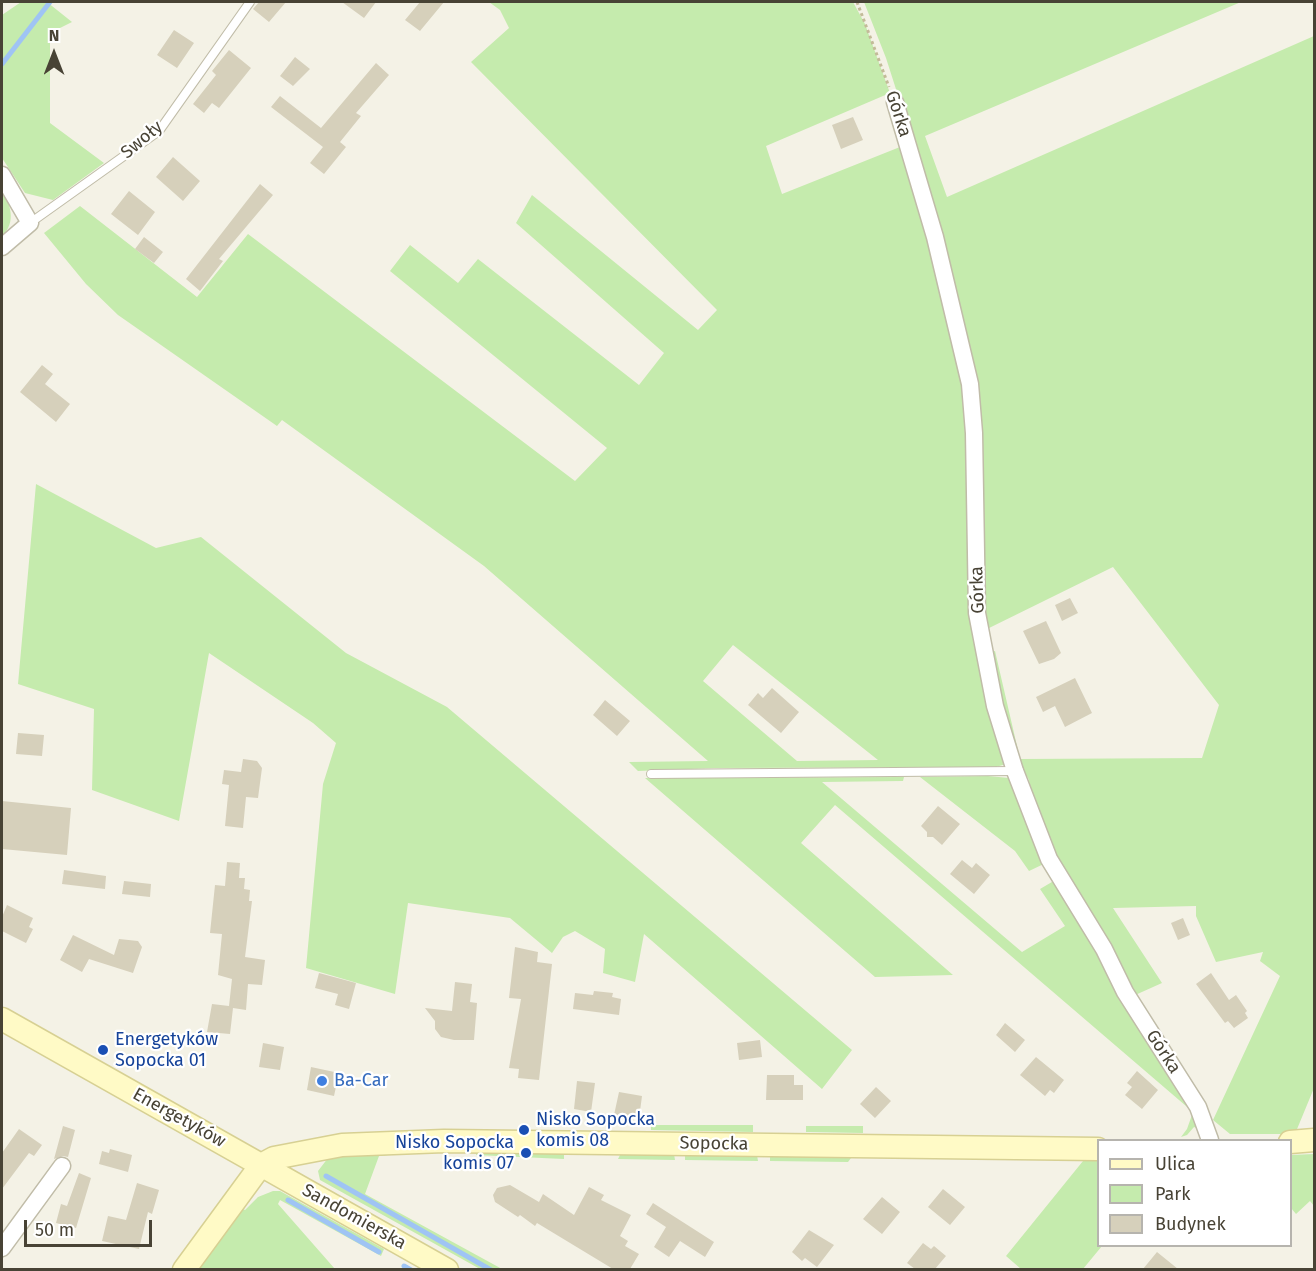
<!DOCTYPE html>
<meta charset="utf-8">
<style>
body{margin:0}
#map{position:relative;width:1316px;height:1271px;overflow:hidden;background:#f4f2e6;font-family:"Fira Sans",sans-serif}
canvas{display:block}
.frame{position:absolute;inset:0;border:3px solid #484335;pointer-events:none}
.legend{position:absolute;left:1097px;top:1139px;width:195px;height:108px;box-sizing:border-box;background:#fff;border:2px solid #b6b4ae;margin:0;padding:8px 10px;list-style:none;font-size:18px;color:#484335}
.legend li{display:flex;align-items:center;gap:12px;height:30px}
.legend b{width:30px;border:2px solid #b6b4ae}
.north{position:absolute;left:24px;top:24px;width:60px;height:60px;-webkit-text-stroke:4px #fff;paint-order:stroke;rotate:0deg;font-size:16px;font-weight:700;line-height:24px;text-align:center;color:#484335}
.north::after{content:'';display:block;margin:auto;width:21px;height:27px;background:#484335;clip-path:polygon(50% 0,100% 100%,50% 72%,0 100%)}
.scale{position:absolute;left:24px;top:1220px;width:128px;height:27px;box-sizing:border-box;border:3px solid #484335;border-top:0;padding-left:8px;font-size:18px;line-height:21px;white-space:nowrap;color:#484335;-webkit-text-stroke:4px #fff;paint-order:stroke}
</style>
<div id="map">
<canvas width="1316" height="1271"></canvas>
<div class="frame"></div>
<ul class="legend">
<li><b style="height:8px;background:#fffac6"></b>Ulica</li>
<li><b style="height:16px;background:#c5ebad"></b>Park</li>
<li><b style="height:16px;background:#d6d0bb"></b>Budynek</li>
</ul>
<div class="north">N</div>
<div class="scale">50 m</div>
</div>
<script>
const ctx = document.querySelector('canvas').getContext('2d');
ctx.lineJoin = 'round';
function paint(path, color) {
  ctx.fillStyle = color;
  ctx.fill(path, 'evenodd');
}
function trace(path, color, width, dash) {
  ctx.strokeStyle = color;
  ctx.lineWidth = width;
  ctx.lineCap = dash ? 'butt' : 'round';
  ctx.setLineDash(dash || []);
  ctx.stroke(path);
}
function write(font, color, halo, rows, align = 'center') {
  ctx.font = font + ' "Fira Sans",sans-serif';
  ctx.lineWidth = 4.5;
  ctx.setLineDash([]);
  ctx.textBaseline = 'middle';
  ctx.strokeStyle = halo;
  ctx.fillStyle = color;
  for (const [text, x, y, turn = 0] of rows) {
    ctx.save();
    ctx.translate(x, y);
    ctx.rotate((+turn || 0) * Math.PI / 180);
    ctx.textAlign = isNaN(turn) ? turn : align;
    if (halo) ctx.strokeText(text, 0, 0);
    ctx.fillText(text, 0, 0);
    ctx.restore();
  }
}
paint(new Path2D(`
 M21,2H47L72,22L50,33V123L104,163L53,200L25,193L2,158V15Z
 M489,2H853L865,24L890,93L766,146L782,194L905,145L939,266L959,359L972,461L980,459L972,371L953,286L926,183L886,58L864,2H1241L925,136L947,197L1314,36V1088L1295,1134H1230L1213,1120L1280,976L1260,961L1263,952L1216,962L1196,916V906L1113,908L1162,983L1133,996L1048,848L1031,805L1029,780L1011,746L987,652L995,651L1020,759L1202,758L1219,705L1113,567L983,631L979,567L971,563L973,638L1006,764L996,767L715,768L638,771L629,762L708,761L484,566L282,420L277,426L118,315L86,284L44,233L80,206L197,297L248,234L575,481L607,448L390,271L410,245L458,283L478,259L639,385L664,353L516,223L532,195L698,330L717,310L471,62L509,28L500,10ZM733,645L878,760L797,761L703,681Z
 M2,188C10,204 17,222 2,236Z
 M36,484L156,548L201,537L346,653L447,707L852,1050L822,1089L644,934L635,982L603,973L605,949L575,931L563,937L552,953L510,918L408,903L395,994L306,968L323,784L336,743L313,723L209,653L179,821L92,790L94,709L18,684Z
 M988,776L1009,778L1048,862L1029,871L1015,851L920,777Z
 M904,777L903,781L822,782L1022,952L1065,926L1040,889L1057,879L1195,1111L1197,1128L1194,1127L1187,1135L1181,1137L1187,1129L1193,1112L835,805L801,843L953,975L875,977L645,778Z
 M651,1125H753V1132L651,1130Z
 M806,1126H863V1133L806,1132Z
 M385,1151L388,1155L379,1156L365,1194L502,1269H480L320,1180L318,1171L328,1158Z
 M477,1152L564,1153V1159L476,1155Z
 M621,1153L674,1154L675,1160L618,1159Z
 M685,1154L757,1155L758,1161L685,1160Z
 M1314,1154V1206L1310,1201L1296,1214L1291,1208V1155Z
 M770,1155L848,1157L851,1158L848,1162L770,1161Z
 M1032,1159H1098V1246H1102L1083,1269H1021L1006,1256L1083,1161Z
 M273,1191H280L384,1249L381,1256L280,1200L278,1204L335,1269L194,1270L239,1207L245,1210L258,1197Z`), '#c5ebad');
trace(new Path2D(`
 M2,64L50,2
 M326,1176L491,1270
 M288,1200L379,1252
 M404,1266L411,1270`), '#9fc4f4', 5);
paint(new Path2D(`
 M259,2H286L269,22L253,9Z
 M342,2H376L364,18Z
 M420,2H444L420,31L405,20Z
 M174,30L194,43L177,68L157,55Z
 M229,50L251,68L219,108L212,103L204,113L193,104L216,75L212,71Z
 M295,57L310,69L293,86L280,76Z
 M376,63L389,75L356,113L361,116L340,142L346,147L324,174L310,163L323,147L271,107L280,96L321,128Z
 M853,117L863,140L841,149L832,125Z
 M173,157L200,181L183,201L156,177Z
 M260,184L273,195L219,259L223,261L200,291L186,279Z
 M129,191L155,212L138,235L111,214Z
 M144,237L163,252L154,263L135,249Z
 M42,365L53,374L45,384L70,404L56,422L20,392Z
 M1070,598L1078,613L1062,621L1055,605Z
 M1046,621L1061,653L1054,659L1039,664L1023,631Z
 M1075,678L1092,713L1065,727L1055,706L1043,712L1036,697Z
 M772,688L799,712L781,733L748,705L758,693L763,698Z
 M605,700L630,721L617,736L593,715Z
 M18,733L44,735L42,756L16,754Z
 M243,759L257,761L262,768L258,798L246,797L243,828L225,826L229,785L222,784L224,770L241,772Z
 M2,801L71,808L67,855L2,849Z
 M938,806L960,824L942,845L933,837H927V832L921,826Z
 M962,860L972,868L976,863L990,875L974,894L950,874Z
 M227,862L240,863L239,878H245L244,889L250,890L249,901H252L245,957L265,960L262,985L248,984L246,1010L233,1008L230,1034L207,1032L212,1004L229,1006L232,979L218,975L222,934L210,933L215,885L225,886Z
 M64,870L106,876L105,889L62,884Z
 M124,881L151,884L150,897L122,894Z
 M7,905L33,918L29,927L33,929L26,943L2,931V917Z
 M1183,918L1190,935L1178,940L1171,923Z
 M73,935L114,955L119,939L138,941L142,947L133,973L89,959L82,972L60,960Z
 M515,947L538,952L537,962L552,964L539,1080L518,1078L519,1069L509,1068L521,999L509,998Z
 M319,973L356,983L349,1009L335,1005L338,994L315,988Z
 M1211,973L1229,1000L1236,995L1247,1011L1245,1013L1248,1018L1234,1028L1228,1021L1225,1023L1196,984Z
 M455,982L472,984L470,1002L477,1003L474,1040H454L441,1037L435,1029V1021L425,1008L452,1011Z
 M594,991L613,993L612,997L621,999L619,1015L573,1009L575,993L593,995Z
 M1005,1023L1025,1040L1015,1052L996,1035Z
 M760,1040L762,1057L739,1060L737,1043Z
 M263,1043L284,1047L280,1070L259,1067Z
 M1036,1057L1064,1080L1054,1093L1050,1090L1045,1096L1020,1075Z
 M311,1067L339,1073L334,1096L307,1090Z
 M1137,1071L1158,1090L1142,1109L1125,1095L1132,1087L1127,1083Z
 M767,1075H794V1085H803V1100H766Z
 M577,1081L595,1083L591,1112L574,1109Z
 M876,1087L891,1101L875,1118L860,1104Z
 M619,1092L642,1096L639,1119L614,1115Z
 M63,1126L75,1130L68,1157L63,1156L54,1159Z
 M19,1129L42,1145L34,1156L29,1153L2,1189V1153Z
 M110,1149L132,1155L128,1172L99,1164L102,1151L109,1153Z
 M79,1173L91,1178L76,1228L56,1223L61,1204L67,1206Z
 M137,1183L159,1190L152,1214L148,1212L139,1249L102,1241L108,1216L126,1220Z
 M510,1185L539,1202L543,1194L574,1215L589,1187L604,1195L601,1200L631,1215L620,1236L628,1241L625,1246L639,1254L630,1269H613L537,1223L535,1226L520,1215L518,1217L495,1202L493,1195L497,1188Z
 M943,1189L965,1207L950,1225L928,1207Z
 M882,1197L900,1212L882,1234L863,1219Z
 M653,1203L714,1242L705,1257L680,1241L669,1257L654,1247L666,1227L646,1214Z
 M809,1230L834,1245L817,1267L805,1258L802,1261L792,1252Z
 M923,1243L931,1249L934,1246L946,1256L935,1269H915L907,1263Z
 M1157,1252L1178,1269H1143Z`), '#d6d0bb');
const lane = new Path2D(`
 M30,223L159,131L250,2
 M651,774L1015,771`);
const street = new Path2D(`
 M895,102L935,237L970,384L974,433L977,613L995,706L1015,771L1049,859L1104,949L1125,992L1198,1107L1210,1140
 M2,175L30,223L2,247
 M2,1248L62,1166`);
const secondary = new Path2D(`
 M2,1019L447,1270
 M1290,1142L1314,1140
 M184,1270L261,1165L274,1158L342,1145L444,1141L1098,1149`);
trace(lane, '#c0bca8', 10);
trace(street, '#c0bca8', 19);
trace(secondary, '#d7d093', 25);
trace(new Path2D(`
 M857,2L889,87`), '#c3bb99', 3, [3, 3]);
trace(lane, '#fff', 8);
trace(street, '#fff', 16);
trace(secondary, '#fffac6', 22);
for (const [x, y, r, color] of [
 [103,1050,6,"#1a4fb4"],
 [322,1081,6,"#3f7fe0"],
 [524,1130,6,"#1a4fb4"],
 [526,1153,6,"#1a4fb4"]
]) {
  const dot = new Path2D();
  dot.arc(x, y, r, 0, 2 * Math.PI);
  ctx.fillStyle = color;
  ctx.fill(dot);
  trace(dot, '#fff', 2);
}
write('18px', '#484335', '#fff', [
 ["Górka",898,114,72],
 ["Swoły",142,140,-40],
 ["Górka",978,590,-92],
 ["Górka",1163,1052,57],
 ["Energetyków",179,1118,29],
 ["Sopocka",714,1144,1],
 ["Sandomierska",354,1217,29]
]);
write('18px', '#164399', '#fff', [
 ["Energetyków",115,1040],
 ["Sopocka 01",115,1061],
 ["Nisko Sopocka",536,1120],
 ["komis 08",536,1141],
 ["Nisko Sopocka",514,1143,"right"],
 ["komis 07",514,1164,"right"]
], 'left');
write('18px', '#366cbe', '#fff', [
 ["Ba-Car",334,1081]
], 'left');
</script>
